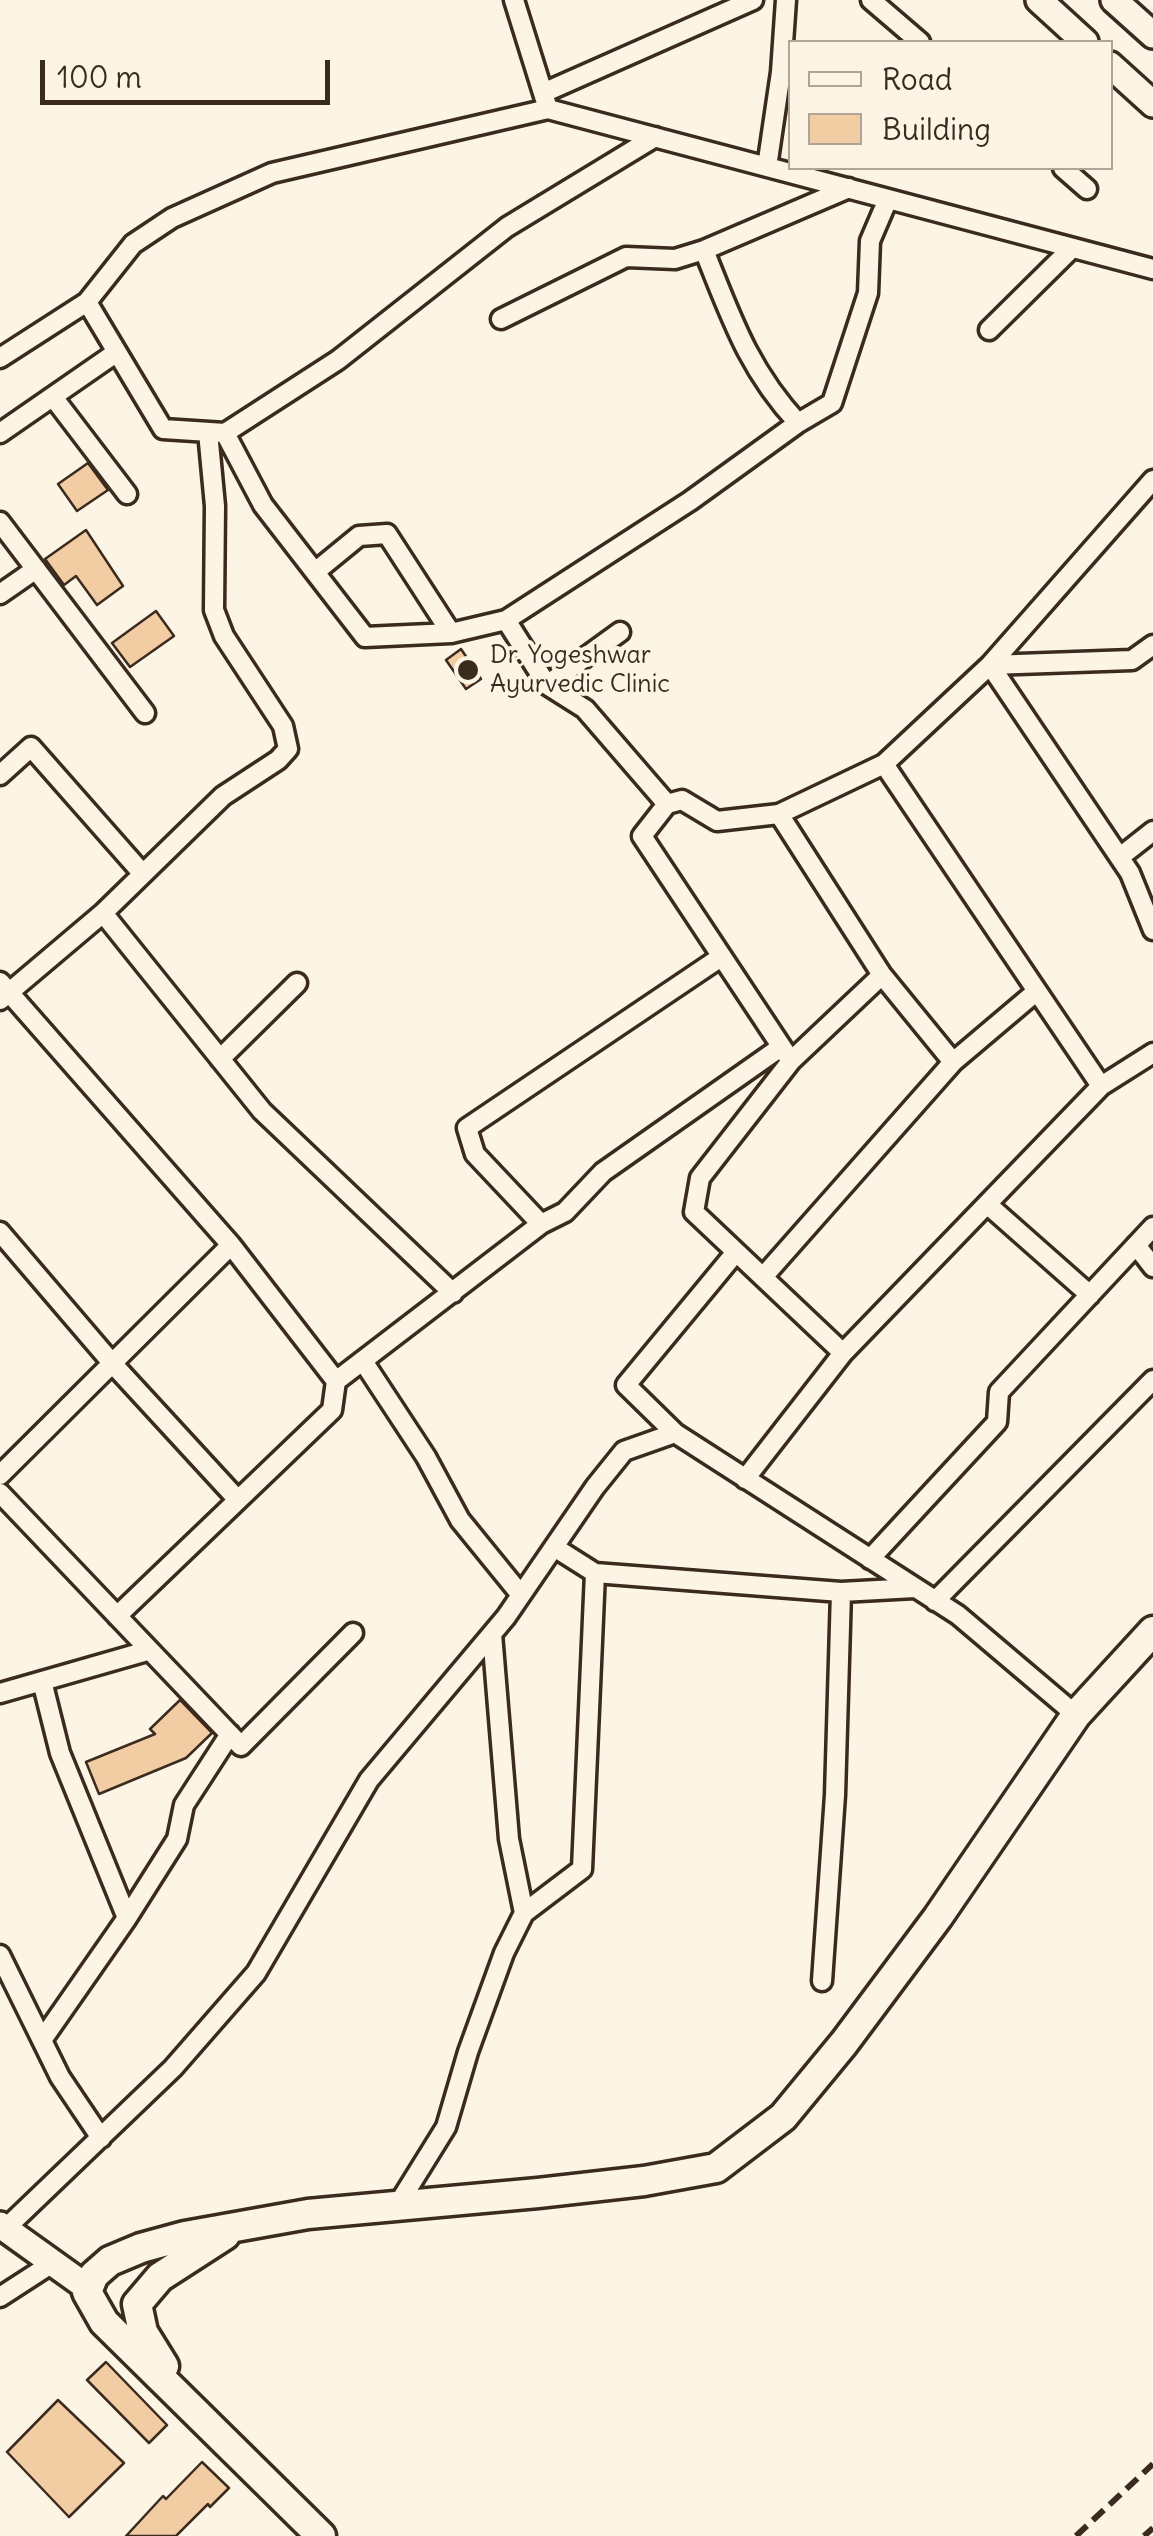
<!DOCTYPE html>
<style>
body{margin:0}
#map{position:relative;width:1153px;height:2536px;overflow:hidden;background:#fcf5e5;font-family:Delius,sans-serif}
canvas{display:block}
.legend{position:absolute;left:788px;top:40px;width:325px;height:130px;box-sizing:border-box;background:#fcf5e5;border:2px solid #afa495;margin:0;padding:12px 18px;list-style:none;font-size:30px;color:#3b2a1e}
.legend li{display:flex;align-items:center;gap:20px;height:50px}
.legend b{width:50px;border:2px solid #afa495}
.scale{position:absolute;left:40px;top:60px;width:290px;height:45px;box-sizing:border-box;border:5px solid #3b2a1e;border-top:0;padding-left:12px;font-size:30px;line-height:35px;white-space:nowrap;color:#3b2a1e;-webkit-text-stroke:8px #fcf5e5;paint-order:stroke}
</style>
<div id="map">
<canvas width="1153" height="2536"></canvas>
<ul class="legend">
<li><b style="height:12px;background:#fcf5e5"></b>Road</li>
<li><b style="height:28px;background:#f2cca2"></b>Building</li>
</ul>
<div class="scale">100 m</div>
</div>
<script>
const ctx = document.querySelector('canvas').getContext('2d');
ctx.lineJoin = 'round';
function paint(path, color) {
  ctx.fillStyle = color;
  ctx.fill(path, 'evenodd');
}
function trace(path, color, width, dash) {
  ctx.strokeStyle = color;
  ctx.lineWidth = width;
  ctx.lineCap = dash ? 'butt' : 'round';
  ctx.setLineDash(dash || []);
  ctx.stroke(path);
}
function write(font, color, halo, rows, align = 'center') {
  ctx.font = font + ' Delius,sans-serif';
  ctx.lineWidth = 8;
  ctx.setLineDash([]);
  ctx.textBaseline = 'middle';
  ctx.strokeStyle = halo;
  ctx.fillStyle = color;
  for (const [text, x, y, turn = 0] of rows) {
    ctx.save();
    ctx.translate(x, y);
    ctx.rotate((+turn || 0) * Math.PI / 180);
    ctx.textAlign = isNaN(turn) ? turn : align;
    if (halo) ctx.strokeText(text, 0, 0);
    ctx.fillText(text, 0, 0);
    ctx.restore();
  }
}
const building = new Path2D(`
 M88,463L108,490L77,511L58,484Z
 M86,530L123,586L97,605L76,576L64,585L45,559Z
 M156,611L174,636L130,667L112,643Z
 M461,649L481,679L466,689L446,660Z
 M180,1700L212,1733L186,1758L99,1794L86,1762L155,1734L150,1729Z
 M106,2362L167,2425L149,2443L87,2380Z
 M58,2400L124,2463L69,2517L7,2452Z
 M202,2462L229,2488L210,2507L208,2504L176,2536H126L163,2496L166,2499Z`);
paint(building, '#f2cca2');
trace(building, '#3b2a1e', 2.5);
const street = new Path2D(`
 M871,0L920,42
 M543,93L753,0
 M548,109L1153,269
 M767,167L781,72L786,0
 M1063,168L1087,189
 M704,250C731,317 748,369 798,423
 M87,302L163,429L225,433L338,360L507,227L655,137
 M501,319L626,257L675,259L704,250L849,188
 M989,330L1072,248
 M0,358L87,302L133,244L172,218L272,173L548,109L514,0
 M53,397L127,494
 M0,433L117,352
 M225,433L263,505L365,637L451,633L506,620
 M0,522L145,713
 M315,572L359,536L387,534L451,633
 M0,594L36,569
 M990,665L1130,873L1153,930
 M990,665L1132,660L1153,645
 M547,685L620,632
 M884,764L1101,1086
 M0,775L31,747L142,873
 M667,804L682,800L717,821L779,814L884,764L990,665L1153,480
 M779,814L882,975L953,1062
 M1120,857L1153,831
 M103,913L262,1111L453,1293
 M0,982L231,1245L336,1381
 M0,1000L103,913L223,796L278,760L288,749L283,726L224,636L214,610L215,506L208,432
 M220,1059L297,983
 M791,1061L642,836L667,804L585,709L547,685L506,620L690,501L798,423L832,403L868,293L870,241L888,199
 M987,1204L1090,1295
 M541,1224L475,1154L467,1128L721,957
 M0,1232L112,1363L238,1500
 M1136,1245L1153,1267
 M736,1252L626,1385L675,1433L958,1615L1076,1715
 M763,1277L953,1062L1037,991
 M843,1353L694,1212L700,1178L791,1061L882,975
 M363,1361L426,1457L460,1520L521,1595
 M0,1475L231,1245
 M745,1479L843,1353L1101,1086L1153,1053
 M0,1493L241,1746L353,1633
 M554,1547L595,1573L841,1592L915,1588
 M870,1559L997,1422L999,1392L1153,1227
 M935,1601L1153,1380
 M117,1616L332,1410L336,1381L541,1224L565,1212L603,1172L781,1047
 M492,1634L509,1839L524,1913
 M42,1681L60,1753L127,1918
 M0,1693L147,1651
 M0,1955L60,2077L101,2138
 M822,1981L835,1795L841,1592
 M42,2040L127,1918L177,1839L184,1805L230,1734
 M397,2206L446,2127L468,2052L504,1953L524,1913L582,1869L595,1573
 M6,2228L173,2068L256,1973L369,1780L506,1617L595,1487L624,1451L675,1433
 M0,2297L54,2262`);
const secondary = new Path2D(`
 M1039,0L1085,42
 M1114,0L1153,35
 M1110,65L1153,104
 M0,2225L88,2288`);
const primary = new Path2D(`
 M164,2366L143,2332L137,2304L160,2277L225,2235
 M321,2536L104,2322L87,2292L94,2275L110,2261L141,2248L185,2236L308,2214L538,2193L644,2181L716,2168L783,2117L844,2043L938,1917L1076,1715L1153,1631`);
trace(street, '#3b2a1e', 25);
trace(secondary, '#3b2a1e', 32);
trace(primary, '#3b2a1e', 35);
trace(street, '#fcf5e5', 18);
trace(secondary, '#fcf5e5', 25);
trace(primary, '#fcf5e5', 28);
trace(new Path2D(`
 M1076,2536L1153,2464
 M1144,2536L1153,2528`), '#3b2a1e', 6, [15, 8]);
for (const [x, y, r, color] of [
 [468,670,12,"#3b2a1e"]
]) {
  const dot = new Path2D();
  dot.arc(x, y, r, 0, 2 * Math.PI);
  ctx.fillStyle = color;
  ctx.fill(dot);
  trace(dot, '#fcf5e5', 4);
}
write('25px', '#3b2a1e', '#fcf5e5', [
 ["Dr. Yogeshwar",490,656],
 ["Ayurvedic Clinic",490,685]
], 'left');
</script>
